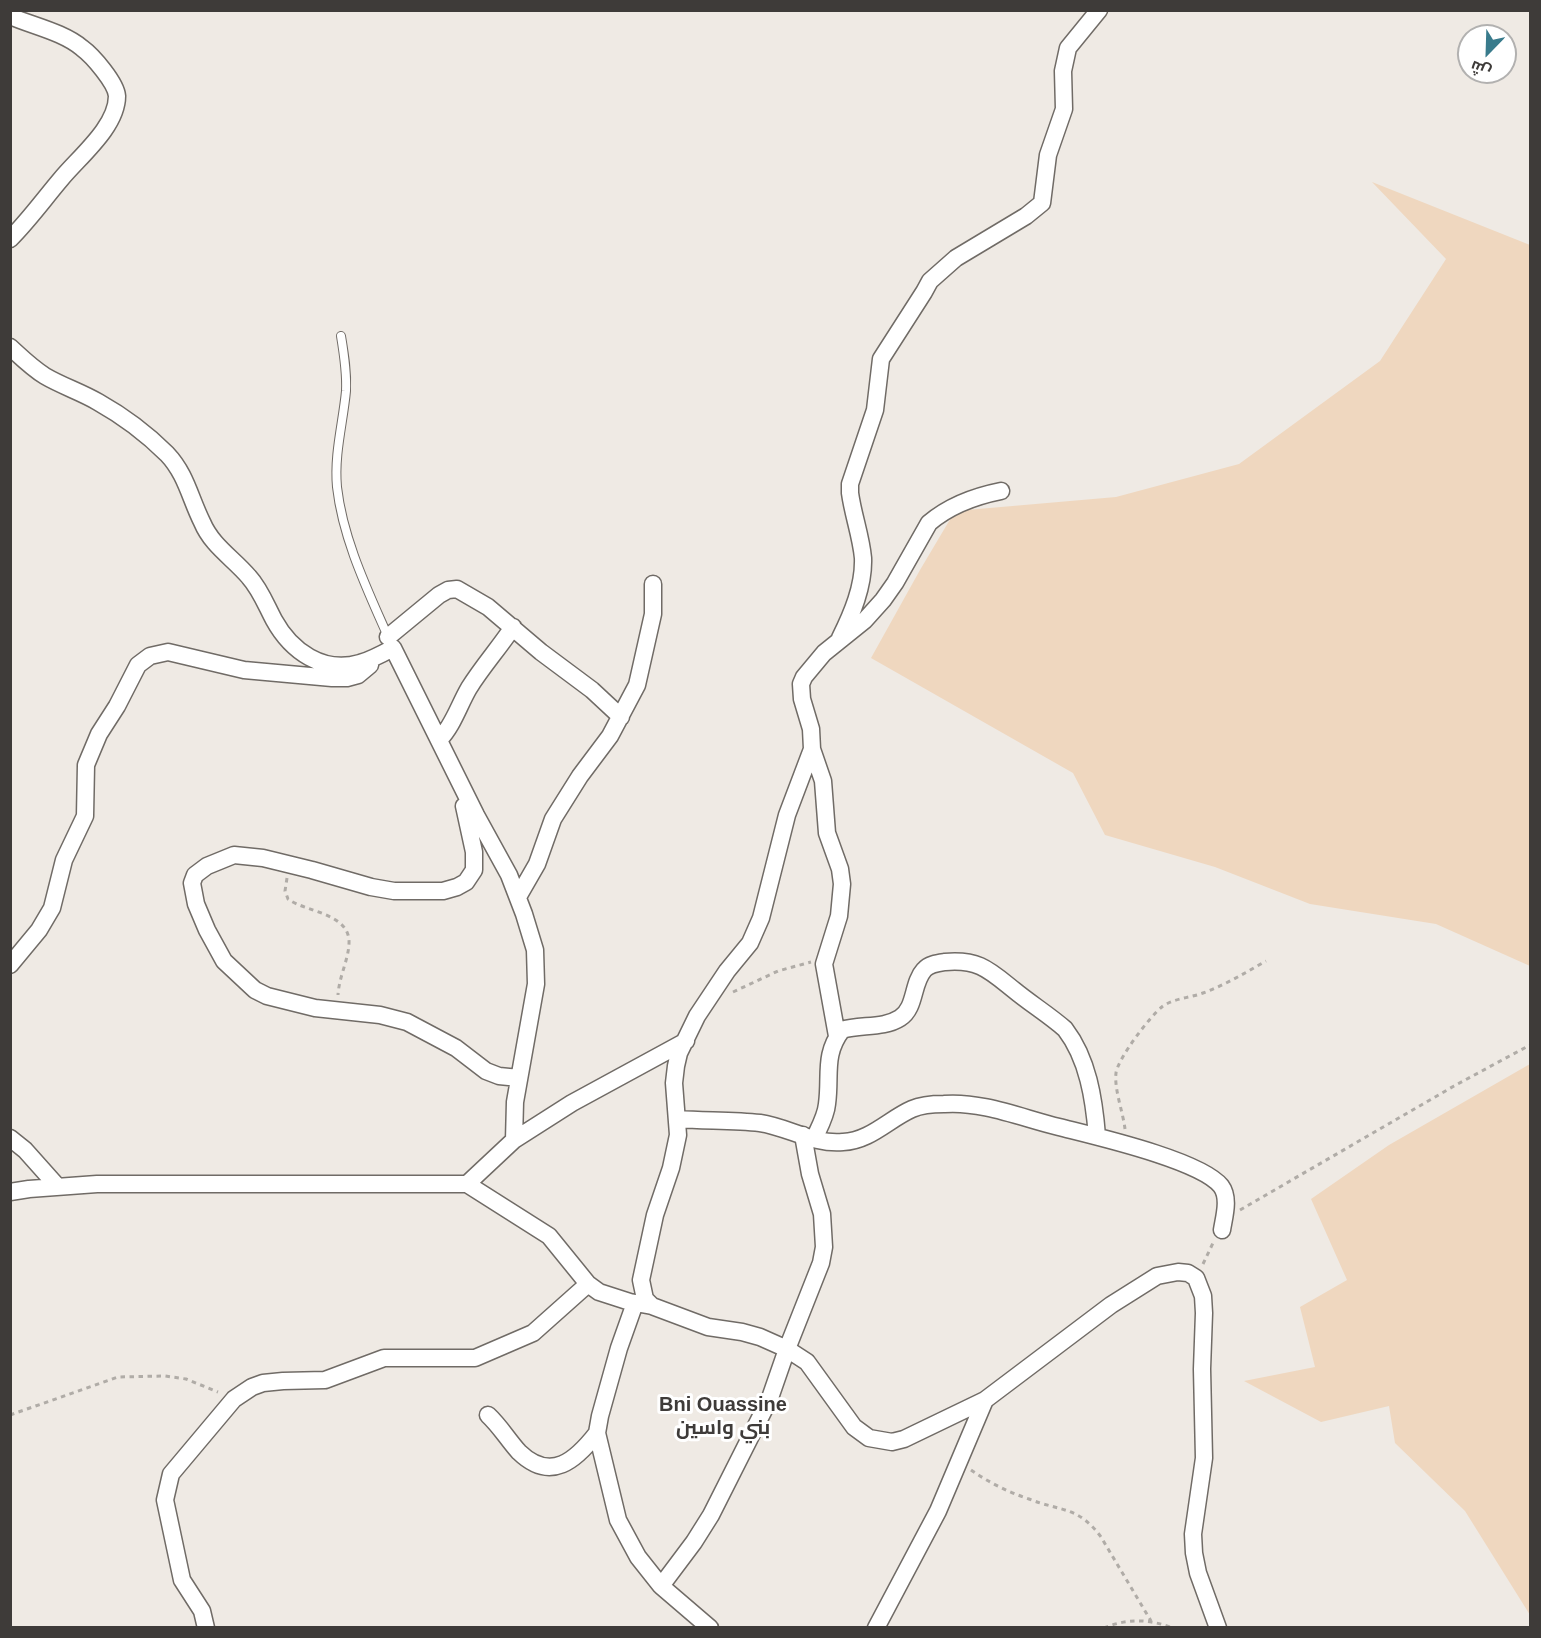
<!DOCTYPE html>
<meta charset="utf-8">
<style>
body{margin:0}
#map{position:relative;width:1541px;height:1638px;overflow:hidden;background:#efeae4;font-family:Arial,Cairo,sans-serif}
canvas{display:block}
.frame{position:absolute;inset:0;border:12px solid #3e3b39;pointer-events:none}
.north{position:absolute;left:1457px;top:24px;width:60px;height:60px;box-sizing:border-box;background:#fff;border:2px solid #b2b1b0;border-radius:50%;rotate:203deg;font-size:16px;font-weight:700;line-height:24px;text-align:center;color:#3e3b39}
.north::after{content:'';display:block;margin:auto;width:21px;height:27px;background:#397b8c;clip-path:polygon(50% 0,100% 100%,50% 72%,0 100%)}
</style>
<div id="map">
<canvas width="1541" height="1638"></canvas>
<div class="frame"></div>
<div class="north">ش</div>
</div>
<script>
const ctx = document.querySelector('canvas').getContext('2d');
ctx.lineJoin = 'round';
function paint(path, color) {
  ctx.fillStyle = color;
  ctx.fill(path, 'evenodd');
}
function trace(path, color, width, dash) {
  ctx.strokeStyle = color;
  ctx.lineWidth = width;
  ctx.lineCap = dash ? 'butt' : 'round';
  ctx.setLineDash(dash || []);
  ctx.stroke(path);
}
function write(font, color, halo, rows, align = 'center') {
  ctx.font = font + ' Arial,Cairo,sans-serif';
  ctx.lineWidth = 6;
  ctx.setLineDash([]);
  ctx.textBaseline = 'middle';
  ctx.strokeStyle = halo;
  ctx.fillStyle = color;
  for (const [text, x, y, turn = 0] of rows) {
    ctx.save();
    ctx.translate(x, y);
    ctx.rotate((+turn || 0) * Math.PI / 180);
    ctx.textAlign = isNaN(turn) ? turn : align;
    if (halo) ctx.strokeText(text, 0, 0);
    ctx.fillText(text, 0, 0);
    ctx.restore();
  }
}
paint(new Path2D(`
 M1372,182L1530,245V966L1436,924L1310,904L1215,867L1105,835L1073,773L871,658L920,570L955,511L1116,497L1239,464L1380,361L1446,259Z
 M1530,1064V1615L1465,1511L1395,1443L1389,1406L1321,1422L1244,1381L1315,1367L1300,1307L1347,1280L1311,1199L1389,1145Z`), '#efd7bf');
const lane = new Path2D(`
 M341,336C344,354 347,372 346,391C343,423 334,454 337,487C343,540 368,591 389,639`);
const street = new Path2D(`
 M10,16C33,26 63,32 82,48C93,56 116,83 117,96C117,127 79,157 61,179C44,199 29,220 10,239
 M10,347C21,357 32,368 45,376C62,386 81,392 98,402C123,416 147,434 167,454C186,474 190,498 202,522C212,546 233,558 249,577C260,589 266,605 274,620C291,651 323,674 360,663C371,660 382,654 393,648L476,815L509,875L524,914L535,950L536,984L515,1102L514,1140
 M388,637L439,595L448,590L457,589L488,607L541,652L592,690L621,717
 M840,638C852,614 864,586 863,558C861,536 853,515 850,493V484L875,410L881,359L924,292L930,281L956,258L1026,216L1042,203L1048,155L1064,109L1063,71L1068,48L1099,10
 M439,740C453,726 459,705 469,688C482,667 499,648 513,627
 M812,749L823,781L827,833L840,869L842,884L839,916L824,964L837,1036
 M464,806L474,852V870L466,882L457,887L443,891H394L371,887L312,870L263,858L234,855L207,866L195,875L192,883L196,904L207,930L224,961L255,990L267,996L315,1008L380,1015L407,1022L456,1048L486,1071L499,1076L519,1078
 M518,897L537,864L553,819L580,776L610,736L637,685L653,614V584
 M10,965L39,930L52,908L64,860L85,816L86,765L99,734L117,706L138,665L150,656L168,652L244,670L332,678H347L358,675L370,665
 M678,1119C705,1121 733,1120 760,1123C788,1127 814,1145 843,1142C870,1141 889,1119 912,1109C921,1105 934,1104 944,1104C982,1101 1022,1118 1059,1127C1094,1136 1200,1160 1221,1186C1230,1198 1224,1217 1222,1230
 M10,1138L25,1150L58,1187
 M814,1139C819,1128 826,1116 827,1104C831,1075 823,1055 842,1030C860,1024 883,1029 900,1018C916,1008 912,983 924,970C929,964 938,963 945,962C979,959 989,970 1014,990C1031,1004 1049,1015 1065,1029C1088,1059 1094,1099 1097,1136
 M467,1184L549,1236L588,1284L599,1292L630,1302L652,1306L708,1327L742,1332L760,1337L787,1349L807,1362L854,1427L869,1438L892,1442L904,1439L985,1400L1111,1305L1157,1276L1178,1272L1188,1273L1196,1278L1203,1296L1204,1313L1202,1369L1204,1458L1193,1534L1194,1553L1198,1573L1218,1628
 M10,1192L29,1189L97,1184H467L514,1140L572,1103L686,1041
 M635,1303L619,1348L600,1416L597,1433L618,1520L638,1557L661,1586
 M652,1306L645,1299L641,1280L655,1215L671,1168L678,1135L674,1083L676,1066L679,1053L697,1016L727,971L750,943L761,918L787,815L812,749L811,729L802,699L801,684L804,677L824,653L865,620L883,600L895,583L929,523C949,506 976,496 1001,491
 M488,1415C500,1426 508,1440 519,1452C551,1483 576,1460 597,1433
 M206,1628L202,1611L182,1580L165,1500L171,1474L234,1399L252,1387L263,1383L283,1381L325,1380L384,1358H475L533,1333L588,1284
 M710,1628L661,1586L694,1542L711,1515L770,1398L787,1349L821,1263L824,1247L822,1214L810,1174L803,1135
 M876,1628L938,1511L985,1400`);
trace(lane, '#706b66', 10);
trace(street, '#706b66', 19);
trace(new Path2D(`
 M287,878L285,891L288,899C305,912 351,913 349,944C348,961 339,977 338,995
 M733,992L778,971L811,962
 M1125,1129C1123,1112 1114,1089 1116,1073C1118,1058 1151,1015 1163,1006C1175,998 1190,998 1203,993C1225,985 1245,973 1266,961
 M1240,1210L1454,1086L1530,1045
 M1203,1264L1213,1243
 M10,1415L118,1377L165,1376L186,1379L218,1392
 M971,1470C988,1482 1008,1492 1029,1499C1062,1512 1078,1506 1101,1537L1151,1621
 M1104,1628C1128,1618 1149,1619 1173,1628`), '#b0aca7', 3, [4.5, 4.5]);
trace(lane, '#fff', 8);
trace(street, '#fff', 16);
write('bold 20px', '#3e3b39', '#fff', [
 ["Bni Ouassine",723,1405],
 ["بني واسين",723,1428]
]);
</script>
